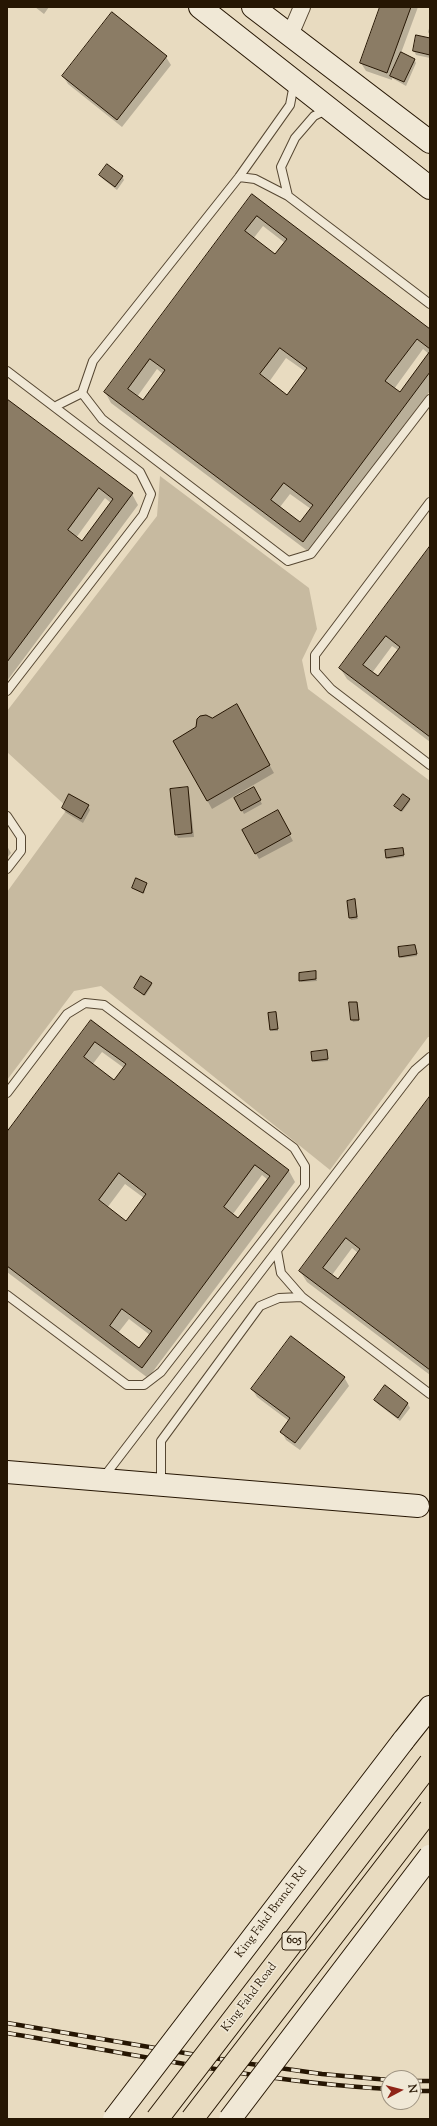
<!DOCTYPE html>
<style>
body{margin:0}
#map{position:relative;width:437px;height:2126px;overflow:hidden;background:#e8dbc0;font-family:"Sorts Mill Goudy",serif}
canvas{display:block}
.frame{position:absolute;inset:0;border:8px solid #261603;pointer-events:none}
.north{position:absolute;left:381px;top:2070px;width:40px;height:40px;box-sizing:border-box;background:#f0e8d6;border:1px solid #9f9482;border-radius:50%;rotate:83deg;font-size:11px;font-weight:700;line-height:16px;text-align:center;color:#261603}
.north::after{content:'';display:block;margin:auto;width:14px;height:18px;background:#8f2418;clip-path:polygon(50% 0,100% 100%,50% 72%,0 100%)}
</style>
<div id="map">
<canvas width="437" height="2126"></canvas>
<div class="frame"></div>
<div class="north">N</div>
</div>
<script>
const ctx = document.querySelector('canvas').getContext('2d');
ctx.lineJoin = 'round';
function paint(path, color) {
  ctx.fillStyle = color;
  ctx.fill(path, 'evenodd');
}
function trace(path, color, width, dash) {
  ctx.strokeStyle = color;
  ctx.lineWidth = width;
  ctx.lineCap = dash ? 'butt' : 'round';
  ctx.setLineDash(dash || []);
  ctx.stroke(path);
}
function write(font, color, halo, rows, align = 'center') {
  ctx.font = font + ' "Sorts Mill Goudy",serif';
  ctx.lineWidth = 3;
  ctx.setLineDash([]);
  ctx.textBaseline = 'middle';
  ctx.strokeStyle = halo;
  ctx.fillStyle = color;
  for (const [text, x, y, turn = 0] of rows) {
    ctx.save();
    ctx.translate(x, y);
    ctx.rotate((+turn || 0) * Math.PI / 180);
    ctx.textAlign = isNaN(turn) ? turn : align;
    if (halo) ctx.strokeText(text, 0, 0);
    ctx.fillText(text, 0, 0);
    ctx.restore();
  }
}
paint(new Path2D(`
 M160,476L309,588L317,629L302,660L308,689L430,781V1037H428L330,1170L101,986L74,991L7,1080V892L68,808L7,752V711L157,516Z`), '#c7baa0');
paint(new Path2D(`
 M35,7H49L44,14Z
 M381,7H418L401,53L414,59L416,63L406,86L392,78V80L366,71L361,63Z
 M112,13L166,57L171,65L122,127L68,84L63,76Z
 M430,25V35L428,32Z
 M430,39V58L416,55L414,51Z
 M100,175L122,176L124,180L117,190L103,179Z
 M252,196L430,330V391L309,552L111,403L105,392ZM263,226L285,243L275,256L253,239ZM423,349L429,354L400,393L394,389ZM286,358L306,372L288,396L269,382ZM157,369L163,374L143,402L137,397ZM290,494L311,509L301,523L280,507Z
 M7,400L132,494L138,505L7,681ZM105,498L111,503L82,542L76,538Z
 M430,548V742L347,679L340,668ZM392,646L398,650L378,678L372,673Z
 M236,706L274,773L212,809L174,741Z
 M187,788L189,792L194,837L178,838L176,834Z
 M253,788L262,804L244,814L235,798Z
 M409,800L410,801L402,812L396,807Z
 M88,806L90,810L83,823L65,812L63,808Z
 M277,811L293,841L259,859L243,830Z
 M7,846L11,853L7,858Z
 M403,850L404,857L388,859L387,857Z
 M146,884L144,894L133,888Z
 M355,902L358,919L351,920L350,918Z
 M416,948L417,956L401,958L400,957Z
 M315,972L317,981L301,982L300,980Z
 M151,984L152,985L145,996L135,988Z
 M350,1003H357L358,1005L359,1021L353,1022L352,1020Z
 M276,1013L278,1031H272L271,1030Z
 M91,1021L289,1171L295,1182L148,1378L7,1272V1134ZM102,1052L124,1068L114,1082L92,1065ZM262,1175L268,1180L239,1219L233,1214ZM125,1184L144,1198L127,1222L107,1208ZM129,1319L150,1335L140,1349L118,1333Z
 M327,1053L328,1061L314,1062L313,1060Z
 M430,1097V1375L307,1282L300,1271ZM352,1248L358,1253L338,1280L332,1275Z
 M344,1377L349,1386L300,1450L286,1440L282,1432L289,1421L257,1397L252,1389Z
 M385,1387L408,1404L410,1408L400,1421L378,1404L375,1400Z`), '#0003');
const building = new Path2D(`
 M380,7H411L387,73L360,63Z
 M112,12L167,56L117,120L62,76Z
 M416,35L430,38V55L413,51Z
 M401,52L415,59L404,82L390,76Z
 M107,164L123,176L115,187L99,175Z
 M252,194L430,329V349L417,339L385,381L400,392L430,351V372L303,542L104,392ZM257,216L287,239L275,254L245,231ZM280,348L307,368L287,395L260,374ZM150,359L165,370L143,400L128,389ZM284,483L313,505L300,522L271,500Z
 M7,399L133,493L7,662ZM99,488L113,499L82,541L68,530Z
 M430,546V737L339,668ZM386,636L400,647L378,676L363,665Z
 M237,704L270,765L207,801L173,741L196,727L197,719L200,716L206,715L212,718Z
 M188,787L192,833L175,835L170,789Z
 M254,787L261,800L241,811L234,798Z
 M69,794L89,805L81,819L62,808Z
 M403,794L410,799L401,811L394,806Z
 M278,810L291,834L255,854L242,830Z
 M403,848L404,855L386,858L385,850Z
 M136,878L147,883L143,893L132,888Z
 M355,899L357,917L349,918L347,901Z
 M415,945L417,954L399,957L398,947Z
 M316,971V979L299,981V973Z
 M141,976L152,983L144,995L134,988Z
 M349,1002H357L359,1020H351Z
 M276,1012L278,1029L270,1030L268,1013Z
 M91,1020L289,1170L142,1368L7,1266V1132ZM95,1042L126,1064L114,1080L84,1057ZM255,1165L270,1176L238,1218L224,1207ZM119,1173L146,1194L126,1221L99,1200ZM122,1309L152,1331L139,1348L110,1326Z
 M327,1050L328,1059L312,1061L311,1052Z
 M430,1096V1370L299,1271ZM346,1238L360,1249L338,1279L323,1268Z
 M291,1336L345,1377L295,1443L280,1432L290,1418L251,1389Z
 M385,1385L408,1403L398,1418L374,1400Z`);
paint(building, '#8b7c65');
trace(building, '#261603', 1);
const lane = new Path2D(`
 M294,84L290,105L239,177L93,361L82,393L102,419L288,561L311,554L430,399
 M328,109L314,116L295,138L281,167L288,196L430,304
 M239,177L255,179L288,196
 M7,371L140,472L151,494L143,515L7,691
 M56,408L58,405L82,393
 M430,502L315,655V671L331,689L430,765
 M7,816L21,837V851L7,869
 M7,1093L67,1014L85,1003L104,1005L294,1148L305,1166V1186L161,1372L144,1385H127L7,1295
 M277,1251L281,1273L302,1297
 M103,1478L415,1070L430,1057
 M161,1484V1441L260,1306L279,1298L302,1297L430,1394`);
const street = new Path2D(`
 M290,35L302,7`);
const secondary = new Path2D(`
 M200,7L430,188
 M253,7L430,142
 M7,1472L418,1506
 M403,1741L430,1707`);
trace(lane, '#564732', 10);
trace(street, '#564732', 18);
trace(secondary, '#261603', 24);
trace(lane, '#f0e8d6', 8);
trace(street, '#f0e8d6', 16);
trace(secondary, '#f0e8d6', 22);
const rail = new Path2D(`
 M7,2023L244,2063L322,2074L389,2080
 M7,2033C134,2054 261,2082 389,2089
 M413,2081H430
 M413,2091H430`);
trace(rail, '#261603', 4.5);
trace(rail, '#f0e8d6', 3, [9]);
const secondaryBridge = new Path2D(`
 M114,2119L403,1741
 M230,2119L430,1856`);
const highwayBridge = new Path2D(`
 M157,2119L430,1763
 M192,2119L430,1809`);
trace(secondaryBridge, '#261603', 24, []);
trace(highwayBridge, '#261603', 24, []);
trace(secondaryBridge, '#f0e8d6', 22);
trace(highwayBridge, '#e8dbc0', 22);
for (const [x, y, w] of [
 [294,1941,24]
]) {
  const box = new Path2D();
  box.roundRect(x - w / 2, y - 9, w, 18, 3);
  ctx.fillStyle = '#f0e8d6';
  ctx.fill(box);
  trace(box, '#261603', 1);
}
write('bold 11px', '#261603', null, [
 ["605",294,1941]
]);
write('12px', '#261603', '#f0e8d6', [
 ["King Fahd Branch Rd",272,1913,-53],
 ["King Fahd Road",250,1998,-53]
]);
</script>
